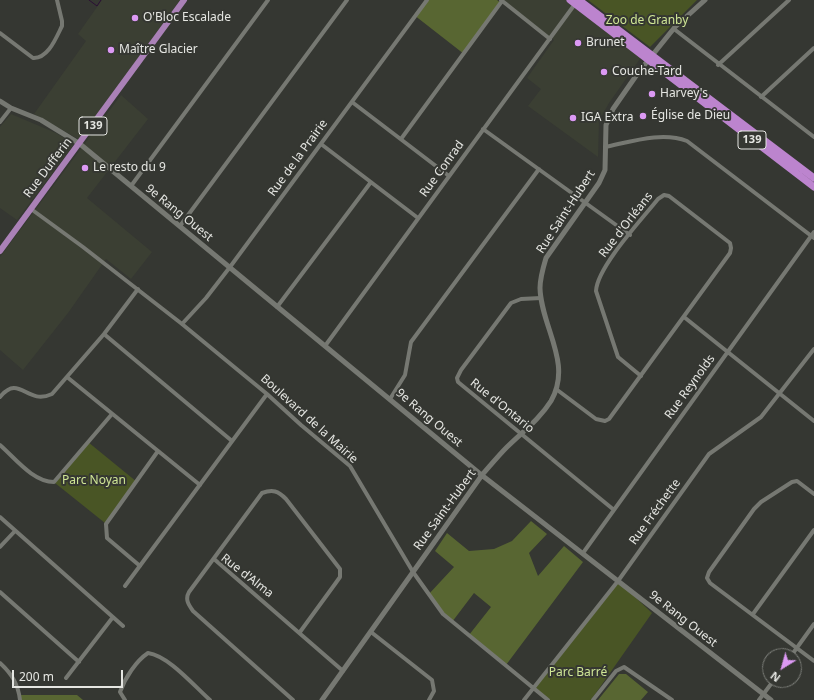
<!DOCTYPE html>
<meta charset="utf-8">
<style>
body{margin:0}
#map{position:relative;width:814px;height:700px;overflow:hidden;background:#353732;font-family:"Noto Sans",sans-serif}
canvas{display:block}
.north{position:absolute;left:762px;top:648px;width:40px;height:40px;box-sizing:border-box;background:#353732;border:1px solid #7b7d78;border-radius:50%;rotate:217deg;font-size:11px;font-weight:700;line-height:16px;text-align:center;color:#e5e6e2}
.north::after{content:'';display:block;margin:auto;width:14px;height:18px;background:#dc99f4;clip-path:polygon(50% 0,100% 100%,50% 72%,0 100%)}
.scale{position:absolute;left:12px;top:670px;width:111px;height:18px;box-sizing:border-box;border:2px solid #e5e6e2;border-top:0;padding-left:5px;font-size:12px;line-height:14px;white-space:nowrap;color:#e5e6e2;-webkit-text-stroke:3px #353732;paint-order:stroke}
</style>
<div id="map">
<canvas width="814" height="700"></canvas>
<div class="north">N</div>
<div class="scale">200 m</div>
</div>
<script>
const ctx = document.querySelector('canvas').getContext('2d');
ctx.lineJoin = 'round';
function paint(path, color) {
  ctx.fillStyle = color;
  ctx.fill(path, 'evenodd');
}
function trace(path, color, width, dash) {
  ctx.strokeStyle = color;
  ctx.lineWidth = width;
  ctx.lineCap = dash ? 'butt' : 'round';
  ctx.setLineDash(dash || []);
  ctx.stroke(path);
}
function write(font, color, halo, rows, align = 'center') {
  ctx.font = font + ' "Noto Sans",sans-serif';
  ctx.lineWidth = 4;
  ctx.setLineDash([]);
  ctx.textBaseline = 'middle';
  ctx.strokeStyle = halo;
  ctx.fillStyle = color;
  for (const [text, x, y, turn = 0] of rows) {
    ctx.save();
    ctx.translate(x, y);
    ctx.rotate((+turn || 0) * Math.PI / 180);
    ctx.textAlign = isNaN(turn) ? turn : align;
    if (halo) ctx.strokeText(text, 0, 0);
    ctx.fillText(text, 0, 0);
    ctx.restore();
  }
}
paint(new Path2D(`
 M102,0H180L80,140L34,114L86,41L78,34Z
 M503,0H566L642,56L609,103L599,121L598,157L528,106L541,89L527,78L554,40Z
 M121,95L148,119L87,198L152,252L131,279L106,259L68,313L23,370L0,350V257Z
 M11,114L56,133L74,144L17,220L0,208V127Z`), '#3b3f33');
paint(new Path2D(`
 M588,0H697L650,47Z
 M88,442L137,482L105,523L55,483Z
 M618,581L652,613L591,700H548L533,688Z`), '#495525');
paint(new Path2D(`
 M425,0H497L501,3L464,54L414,15Z
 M531,521L547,534L529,553L538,576L564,546L583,562L506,665L469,635L491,607L474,593L452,622L428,595L454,567L435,551L447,533L469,551L494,549L512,541Z
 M619,674H626L648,692L641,700H598Z
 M19,695H77L83,700H20Z`), '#586632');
trace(new Path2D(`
 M89,0L97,6L101,0`), '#2b0f35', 1);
trace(new Path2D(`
 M501,0L550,39
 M674,29L814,137
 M0,33L33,58C48,59 56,38 62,26V21L57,0
 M718,65L789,0
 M761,97L814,48
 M352,102L449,176
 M0,122L11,108
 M483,129L630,235
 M401,139L502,1
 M321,144L418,218
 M605,147C630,142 662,131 687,141L814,238
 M131,186L268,0
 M31,209L83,247L182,324L267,394L301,425L350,466L413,572L443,614L548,700
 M180,226L347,0
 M541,298L521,299L511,303L461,370L457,378L458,382L614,510
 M277,307L371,182
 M684,317L814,421
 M182,324L206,298L230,267L427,0
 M104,334L232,441
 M325,346L575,4
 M67,377L200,485
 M556,389L596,419L605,421L609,419L730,253L731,248L730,243L669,196L664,195L658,199C643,218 597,267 596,291L618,357L641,376
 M0,397C20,373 26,406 52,394L104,334L138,289
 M390,399L405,375L411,342L539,169
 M0,445C15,458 33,482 54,482L112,414
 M814,494L797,481L792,482L761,502L754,509L709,572L707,578L710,583L814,661
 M0,517L123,626
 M0,547L15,531
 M583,553L814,232
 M214,559L343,671
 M140,566L107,538L106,524L158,451
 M125,586L267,394
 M0,592L79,662
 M753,614L814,530
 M371,632L432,680L434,691L429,700
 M791,656L814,624
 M0,663C12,674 18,684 20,700
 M66,678L113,617
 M125,700L120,692C125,678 136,661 148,653C169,656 194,686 210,700
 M293,700L193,611C188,604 185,599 189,592L262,493C273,489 278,491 286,499L340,569V577L335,584L300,632
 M524,700L618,581L709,454L761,417L814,349
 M593,700L616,671L624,667L672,700
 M759,700L774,680`), '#767872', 4);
trace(new Path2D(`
 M0,101L11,108L41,120L80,144L479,473L771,700
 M322,700L482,475C490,466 498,456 507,447C522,432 539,420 551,401C573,363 541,327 540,288C540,278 543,268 546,258L599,183L605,170L606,125L613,109L638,73L675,27L705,0`), '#767872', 5);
trace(new Path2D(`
 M0,251L184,0`), '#aa81b7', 6);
trace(new Path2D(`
 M570,0L814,187
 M579,0L814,178`), '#bc84ce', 7);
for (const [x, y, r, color] of [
 [135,18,4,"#dc99f4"],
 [578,43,4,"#dc99f4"],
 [111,50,4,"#dc99f4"],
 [604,72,4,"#dc99f4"],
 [652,94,4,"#dc99f4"],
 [643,116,4,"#dc99f4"],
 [573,118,4,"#dc99f4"],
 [85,168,4,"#dc99f4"]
]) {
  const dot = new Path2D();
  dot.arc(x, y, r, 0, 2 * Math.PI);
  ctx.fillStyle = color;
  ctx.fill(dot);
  trace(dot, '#353732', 1.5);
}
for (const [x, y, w] of [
 [93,126,28],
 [752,140,28]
]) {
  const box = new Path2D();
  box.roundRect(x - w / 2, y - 9, w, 18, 3);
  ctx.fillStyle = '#353732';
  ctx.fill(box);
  trace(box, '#e5e6e2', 1);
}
write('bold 11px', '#e5e6e2', null, [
 ["139",93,126],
 ["139",752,140]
]);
write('12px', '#e5e6e2', '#353732', [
 ["O'Bloc Escalade",143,18],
 ["Brunet",586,43],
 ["Maître Glacier",119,50],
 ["Couche-Tard",612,72],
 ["Harvey's",660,94],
 ["Église de Dieu",651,116],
 ["IGA Extra",581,118],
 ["Le resto du 9",93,168]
], 'left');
write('12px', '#cfe695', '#353732', [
 ["Zoo de Granby",647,21],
 ["Parc Noyan",94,481],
 ["Parc Barré",578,673]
]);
write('12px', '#e5e6e2', '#353732', [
 ["Rue de la Prairie",298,158,-54],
 ["Rue Dufferin",48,168,-53],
 ["Rue Conrad",442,169,-54],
 ["Rue Saint-Hubert",566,212,-57],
 ["9e Rang Ouest",179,213,39],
 ["Rue d'Orléans",626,225,-52],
 ["Rue Reynolds",690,387,-54],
 ["Rue d'Ontario",502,406,39],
 ["9e Rang Ouest",429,418,40],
 ["Boulevard de la Mairie",309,419,42],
 ["Rue Saint-Hubert",445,510,-54],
 ["Rue Fréchette",655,512,-54],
 ["Rue d'Alma",247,576,38],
 ["9e Rang Ouest",683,619,38]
]);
</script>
